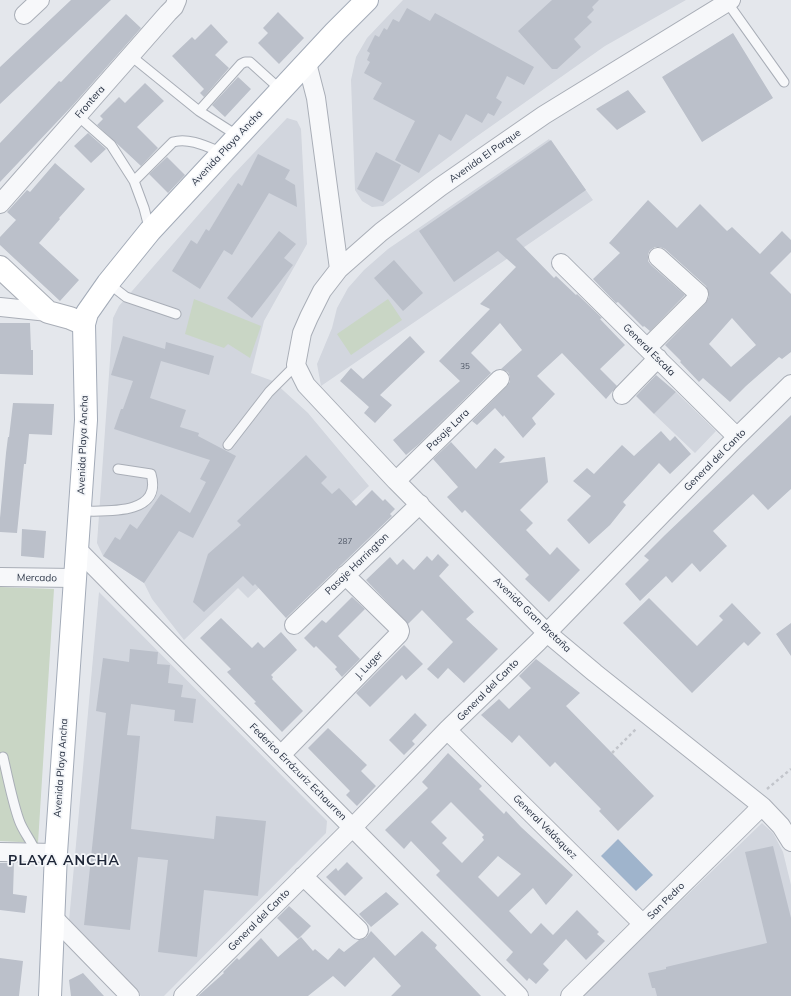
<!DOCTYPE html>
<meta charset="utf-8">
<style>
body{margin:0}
canvas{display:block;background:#e4e7ec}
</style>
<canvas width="791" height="996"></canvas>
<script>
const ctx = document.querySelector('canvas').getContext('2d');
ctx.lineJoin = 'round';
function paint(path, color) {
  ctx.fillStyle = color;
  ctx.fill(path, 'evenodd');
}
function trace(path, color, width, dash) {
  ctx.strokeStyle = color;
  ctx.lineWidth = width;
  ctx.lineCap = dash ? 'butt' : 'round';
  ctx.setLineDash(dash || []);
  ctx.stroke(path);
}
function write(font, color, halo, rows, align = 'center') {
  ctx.font = font + ' Mulish,sans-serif';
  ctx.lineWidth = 3.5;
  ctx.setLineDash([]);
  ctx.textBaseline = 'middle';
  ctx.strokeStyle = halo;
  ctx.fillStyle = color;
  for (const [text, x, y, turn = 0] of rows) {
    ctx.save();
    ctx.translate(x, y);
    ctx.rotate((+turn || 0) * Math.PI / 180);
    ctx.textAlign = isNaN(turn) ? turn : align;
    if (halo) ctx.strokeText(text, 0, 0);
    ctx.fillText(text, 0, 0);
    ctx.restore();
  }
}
paint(new Path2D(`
 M403,0H686L605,46L473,139L383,206L372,207L362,201L355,190L351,80L356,57L367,38Z
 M287,118L297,121L301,129L307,244L264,321L251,373L273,381L308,413L369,486L248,598L238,588L184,640L152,599L144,583L103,556L97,543L113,318L119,306L233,175Z
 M549,139L593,200L321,386L317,364L332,328L337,308L348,288L364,270L388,249Z
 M676,392L716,431L695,453L654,414Z
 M99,592L327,821L326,833L164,996H141L69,921Z
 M762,823L773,833L783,852L791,885V996H582Z`), '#d2d6de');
paint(new Path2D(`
 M194,299L261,326L250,358L228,344L224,348L185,334Z
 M388,299L402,320L351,355L337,334Z
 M0,587L54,589L38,843L0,841Z`), '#c9d6c5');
paint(new Path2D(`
 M618,839L653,875L636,891L601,856Z`), '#9fb4cc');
paint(new Path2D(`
 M71,0H111L0,104V67Z
 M552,0H599L592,7L594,10L587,17L592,22L574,39L581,47L557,69H552L518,31Z
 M407,8L430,21L435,13L534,67L524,85L507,76L496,98L502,102L494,116L488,113L482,123L466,114L451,141L439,134L419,173L395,160L415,121L373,99L382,83L364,73L370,62L367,60L370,53L367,51L375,35L379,37L384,28L387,30L393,19L399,22Z
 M278,12L304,38L279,64L258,43L268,33L263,28Z
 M126,14L141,28L73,105L0,182V143L59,81L61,82Z
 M211,24L228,42L215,55L229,68L204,97L200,93L204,89L172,56L192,37L195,40Z
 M733,33L773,98L702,142L662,77Z
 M238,77L251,89L225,117L212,105Z
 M145,83L164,101L137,127L158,148L141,166L97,125L103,119L100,116L119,97L125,103Z
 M628,90L646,112L617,130L596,109Z
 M88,133L106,149L91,163L74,146Z
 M551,140L586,190L516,239L554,278L556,276L576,295L577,294L602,318L600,319L625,345L600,369L617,386L606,399L562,353L537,376L555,394L532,418L536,424L523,438L504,415L503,417L495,408L477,425L472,421L507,386L510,382V377L508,372L501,369L522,350L500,323L471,353L491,373L419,444L406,455L393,440L460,381L439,361L490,309L480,304L516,267L498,251L454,282L419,231Z
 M376,152L401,165L383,202L357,189Z
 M258,154L290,170L285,179L295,185L297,207L269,193L232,255L224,250L200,289L172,271L191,240L197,244L206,229L209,231L238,183L242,186Z
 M167,157L185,175L168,193L149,174Z
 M55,163L85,189L59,218L60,219L39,243L79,280L60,301L0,245V237L16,220L7,212L27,190L30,192Z
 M648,200L677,228L700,204L727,231L732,227L760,254L782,231L791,240V252L770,273L791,294V352L782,359L779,357L746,386L730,402L703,378L699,382L680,362L681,361L665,345L705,304L709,297V292L706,286L665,249L660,247H655L650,250L648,254V261L651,265L685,295L650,331L644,326L643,327L618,302L616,303L593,279L620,253L609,243ZM732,318L756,345L731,367L709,344Z
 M279,231L296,244L284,258L293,265L252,318L227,298Z
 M394,260L423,293L403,311L374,278Z
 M0,323H30L31,350H33V375L0,374Z
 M123,336L165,349L166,342L214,356L209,375L161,361L150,398L186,410L180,427L199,433L198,436L236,456L193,538L179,531L144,583L103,556L115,537L120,540L130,524L137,529L161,494L190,513L206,482L200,479L210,460L114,429L121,409H123L133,381L111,375Z
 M410,336L425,352L380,395L392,405L375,423L364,413L369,407L340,381L351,368L363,379Z
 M656,375L676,392L654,414L636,396Z
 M13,403L54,404L52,435L29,434L26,464H24L17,533L0,532V518L6,453L8,437H9Z
 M791,415V489L768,510L753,494L713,531L727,546L700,572L692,563L672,583L666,576L640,601L625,584L649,560L644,556L665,535Z
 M661,431L670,441L675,436L691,454L670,474L659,463L623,502L626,505L610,525L589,544L567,520L591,496L573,481L587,468L594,474L622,445L634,456Z
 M451,442L476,469L495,448L505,457L499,463L545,457L548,482L520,510L533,523L526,530L550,555L557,547L580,570L549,602L525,579L529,575L465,510L462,513L447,497L458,487L433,459Z
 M306,455L327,477L321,483L332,494L339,488L356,506L372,490L383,501L385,499L395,509L390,514L392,516L286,618L255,584L253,586L243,576L204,612L193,602L208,554L241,525L237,521Z
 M22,529L46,531L44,558L21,556Z
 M438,554L449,565L439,576L474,612L466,619L498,649L464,683L448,668L438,679L427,669L453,642L422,610L408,624L366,580L390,557L397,565L403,559L414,570L427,556L432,561Z
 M352,597L365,609L338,636L360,659L342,677L335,669L337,667L316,646L314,648L304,638L322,620L326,623Z
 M649,598L697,646L723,620L719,616L732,603L761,633L748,646L744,642L692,693L623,623Z
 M221,618L252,648L258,642L264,648L281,632L297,650L271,675L273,677L272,679L303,711L282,732L254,703L256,702L227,672L231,669L200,638Z
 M791,623V656L776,634Z
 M404,645L423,664L406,680L402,675L370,707L356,693Z
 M130,649L158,652L157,664L170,665L168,683L183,685L181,697L196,699L193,723L174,721L175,710L131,704L127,735L140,736L131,829L214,839L216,816L266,821L258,896L204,890L197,957L158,952L168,860L138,857L130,930L84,925L106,713L96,711L103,658L129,662Z
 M536,659L580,693L566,706L654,796L618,831L599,811L601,809L555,762L550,767L519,735L512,743L481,715L499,699L509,709L531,688L519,676Z
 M415,713L427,725L412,741L415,744L404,755L389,740Z
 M328,728L367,765L361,771L376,786L357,806L346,795L350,791L308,748Z
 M448,753L482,786L479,789L504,814L506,811L521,827L573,875L546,905L533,888L509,911L531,934L541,923L553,935L577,910L599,932L597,934L605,941L586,960L566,939L543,964L549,970L536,984L529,978L527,981L506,960L513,952L436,875L440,871L411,841L404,849L385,830L428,788L422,782ZM451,802L484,835L482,837L484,840L462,863L442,843L447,838L431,822ZM498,856L521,874L498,897L478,877Z
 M773,846L791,918V996H657L655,988H652L648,973L666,969V967L767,943L745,852Z
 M347,862L363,878L345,896L326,877L336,868L338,871Z
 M0,863H14L13,894L27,896L25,913L0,910Z
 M386,892L399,904L371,927L359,914Z
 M289,906L311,926L298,939L277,918Z
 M371,931L395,956L422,931L437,945L435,948L481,996H391L401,986L374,957L345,987L333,976L308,996H198L224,973L223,972L237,958L239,960L261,938L278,957L301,937L313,951L315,949L328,960L339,948L344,952L359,940L366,938Z
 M0,958L23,961L19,996H0Z
 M83,973L104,996H71L69,980Z`), '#bbc0ca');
const lane = new Path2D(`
 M727,2L784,82
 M131,56L199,111
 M78,116L111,145L134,181
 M238,136L199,111L241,64L245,62H250L281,90
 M150,231L144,208L134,181L173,142C189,137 208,147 223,153
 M108,283L126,297L176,314
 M228,445L269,392L296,365
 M80,511C105,511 163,516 151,474L118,469
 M3,757C8,778 12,800 19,820C23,832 32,841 36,853`);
const street = new Path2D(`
 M731,0L544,115L440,187L381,232L339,269L322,291L309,317L302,333L296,365L306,385L396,481L546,632L595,673L762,806L781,826L791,842
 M24,15L40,0
 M307,63L316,98L339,269
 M0,204L168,13L174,7L177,0
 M561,263L737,437
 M0,307L48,312
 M647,348L698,297L699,294L658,257
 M622,395L658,358
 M396,481L500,379
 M77,549L519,996
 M0,577L74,578
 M294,625L420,504
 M447,730L643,924
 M281,755L399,634L400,631L399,628L345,575
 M0,852L56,853
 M303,876L359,930
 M53,917L130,996
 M183,996L353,827L447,730L538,642L737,437L791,384
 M570,996L762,806`);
const secondary = new Path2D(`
 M0,267L48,312L70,318L84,324`);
const primary = new Path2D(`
 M50,996L56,853L86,420L84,324L87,313L108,283L150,231L335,32L367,0`);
trace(lane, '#a9aeb7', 11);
trace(street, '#a9aeb7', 20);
trace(secondary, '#a9aeb7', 24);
trace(primary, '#a3abb8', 24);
trace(new Path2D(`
 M612,753L637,728
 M767,789L791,769`), '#c2c5cb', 2.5, [3, 3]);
trace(lane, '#f7f8fa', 9);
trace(street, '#f7f8fa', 18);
trace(secondary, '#fff', 22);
trace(primary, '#fff', 22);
write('8px', '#4f5766', null, [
 ["35",465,367],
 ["287",345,542]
]);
write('10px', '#2b3445', '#f4f6f9', [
 ["Frontera",90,102,-49],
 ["Avenida Playa Ancha",227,148,-47],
 ["Avenida El Parque",485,156,-35],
 ["General Escala",649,350,45],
 ["Pasaje Lara",448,430,-44],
 ["Avenida Playa Ancha",83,445,-88],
 ["General del Canto",715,460,-45],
 ["Pasaje Harrington",357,564,-44],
 ["Mercado",37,578,1],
 ["Avenida Gran Bretaña",532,615,44],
 ["J. Luger",369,665,-46],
 ["General del Canto",488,690,-45],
 ["Avenida Playa Ancha",61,768,-86],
 ["Federico Errázuriz Echaurren",298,772,45],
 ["General Velásquez",545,827,45],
 ["San Pedro",666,901,-45],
 ["General del Canto",259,920,-45]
]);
ctx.letterSpacing = '1px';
write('bold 14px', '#1d2536', '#f4f6f9', [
 ["PLAYA ANCHA",64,861]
]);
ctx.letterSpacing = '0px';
</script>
